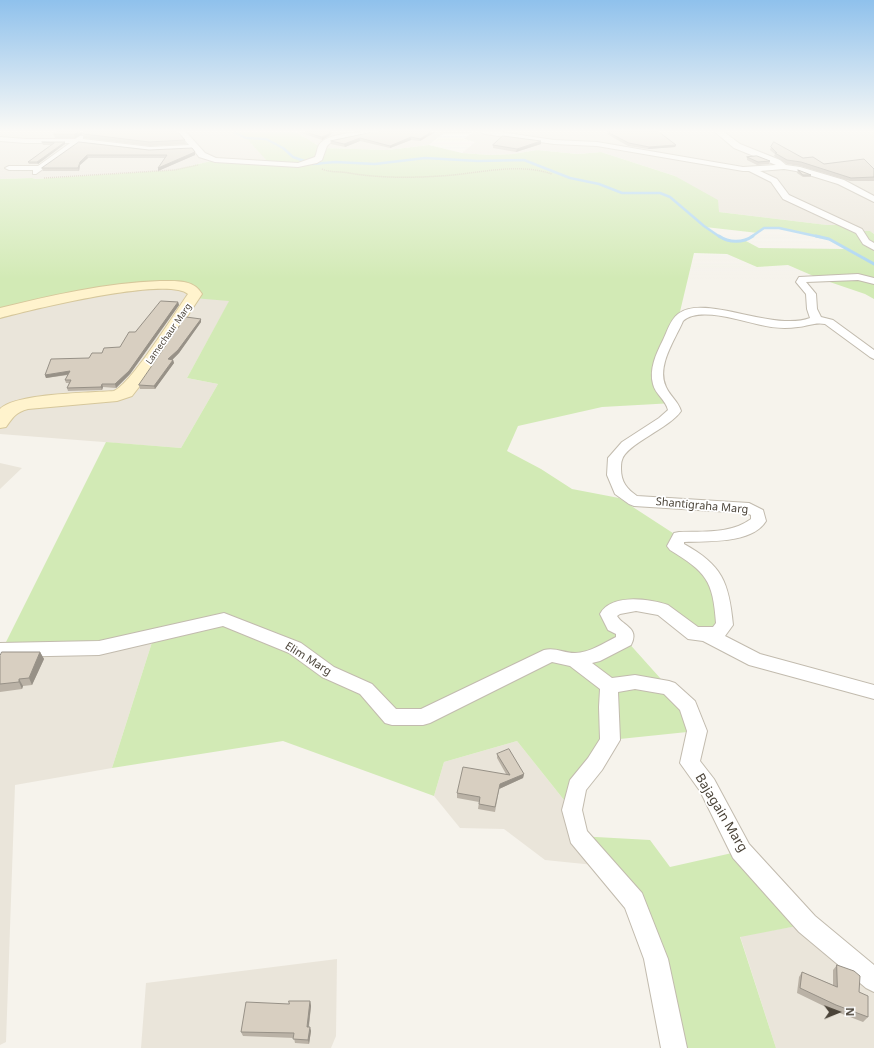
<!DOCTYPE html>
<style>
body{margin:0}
#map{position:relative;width:874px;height:1048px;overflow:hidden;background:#f6f3ec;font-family:"Noto Sans",sans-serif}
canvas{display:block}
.north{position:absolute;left:818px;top:992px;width:40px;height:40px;-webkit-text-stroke:3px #fff;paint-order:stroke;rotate:89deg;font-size:11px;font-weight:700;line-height:16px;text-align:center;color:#4b4439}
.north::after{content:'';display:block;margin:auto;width:14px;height:18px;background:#4b4439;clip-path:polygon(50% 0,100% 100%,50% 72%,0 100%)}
</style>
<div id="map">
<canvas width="874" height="1048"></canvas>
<div class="north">N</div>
</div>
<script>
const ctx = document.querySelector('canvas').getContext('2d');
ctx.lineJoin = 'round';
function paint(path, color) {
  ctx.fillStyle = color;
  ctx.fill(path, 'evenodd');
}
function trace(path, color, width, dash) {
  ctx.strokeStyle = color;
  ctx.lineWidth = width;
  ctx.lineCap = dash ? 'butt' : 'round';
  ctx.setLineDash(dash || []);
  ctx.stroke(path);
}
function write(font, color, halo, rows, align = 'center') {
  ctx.font = font + ' "Noto Sans",sans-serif';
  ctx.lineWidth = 3.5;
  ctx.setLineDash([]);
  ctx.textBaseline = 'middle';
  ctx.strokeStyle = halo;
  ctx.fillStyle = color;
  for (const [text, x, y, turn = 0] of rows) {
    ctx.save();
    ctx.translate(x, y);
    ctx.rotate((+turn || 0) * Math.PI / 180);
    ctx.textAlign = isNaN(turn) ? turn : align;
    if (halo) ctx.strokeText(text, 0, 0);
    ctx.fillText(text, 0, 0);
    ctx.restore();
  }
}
paint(new Path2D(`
 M0,132H234L246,138L269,162L215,160L174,170L36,179L32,178L0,179Z
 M296,132H445L429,145L388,150L322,148Z
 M473,132H874V234L870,231H859L845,225H827L719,212L675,176L601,152L578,154L537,150L513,154L491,155L462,153L475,142L464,139Z
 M183,286L194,298L230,300L187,378L218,384L181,448L0,434V313L70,296Z
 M0,463L22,468L0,489Z
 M154,636L112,768L15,785L6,1042L0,1045V650Z
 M517,741L572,810L604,866L545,860L504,829L460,828L434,796L444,762Z
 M807,924L874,980V1048H776L740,936Z
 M337,959L336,1036L331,1048H141L146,983Z`), '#eae5da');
paint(new Path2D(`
 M234,132H296L322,148L388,150L429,145L462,153L491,155L513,154L537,150L578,154L601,152L675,176L718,200L719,212L827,225H846L859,231H870L874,234V299L865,294L818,278L788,265L757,267L727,254L694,253L678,320L656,371L674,403L602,407L518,426L507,451L541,469L572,489L619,498L679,537L675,546L716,581L717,634L678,622L636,605L608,614L626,640L669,688L697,731L610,740L572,810L517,741L444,762L434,796L283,741L112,768L154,636L105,647L2,650L106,442L181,448L218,384L187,378L229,301L193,298L190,288H132L0,313V179L32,178L36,179L174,170L215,160L268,162L246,138ZM705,227L758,233L764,228H779L829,239L846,249L759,248L746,241H726Z
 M578,836L650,840L670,867L741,851L807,924L740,937L776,1048H674L634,901Z`), '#d2eab5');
trace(new Path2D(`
 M234,132L246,138L266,139L283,148L293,157L313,164L335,162L375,164L425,158L478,161L524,160L570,178L599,184L622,193H660L670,197L704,226L720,237
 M751,237L764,228H779L820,237`), '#a9d4f2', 2.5);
trace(new Path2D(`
 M719,236C729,243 743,243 753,236
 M816,236L829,239L874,264`), '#a9d4f2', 3);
const street = new Path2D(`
 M178,132H186L205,153L216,158L298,163L315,157C317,153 317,148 319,145C327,132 363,132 377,132L373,134L332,141L327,146L322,160L317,163L298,167L215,162L199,157L193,149L150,151L79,143L36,174H33V170H9L5,168L9,166H38L70,143H26L0,141V137L26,139H75L80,136H83V139L150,147L189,145Z
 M481,132H500L554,140L597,142L743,167L776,165L734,148L715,132H724L740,144L780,160L786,165L800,167L844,180L874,196V202L838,184L796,171L784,169L760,171L777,179L789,195L862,229L869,240L874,243V250L863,244L856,233L783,199L771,182L749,171H743L597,146L554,144L485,134Z
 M858,274L874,278V284L858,280L806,282L816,294L817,309L821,317L833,320L874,350V359L870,357L825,324C815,322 808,326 798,327C785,329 773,328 761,325C741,321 699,306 683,321C675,340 656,366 666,387C670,396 678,401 681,411C670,428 626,444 622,460C621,462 621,466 621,469C621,482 627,489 637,496L749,503L763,510L766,521C752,544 708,541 684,542V544C722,565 729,582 733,625L725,636L760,654L874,685V699L749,665L703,641L688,639L658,615L636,611L620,614L617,616C623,626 640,628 631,645L600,661L592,663L612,678L635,675L669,681L675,683L695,701L707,731L700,761L714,779L749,844L815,916L874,965V992L866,988L799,932L733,858L700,791L680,763L687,731L680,710L664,694L635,689L618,692L620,740L602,770L586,790L582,810L587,831L642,893L668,959L687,1048H661L644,959L625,908L571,843L562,810L570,780L588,758L600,739L599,707L600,689L570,666L552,662L430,723L423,725H392L385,723L360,694L322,677L289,653L223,626L99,655L0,657V643L99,641L224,613L301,643L334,667L372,684L396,709H421L544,650C555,647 564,653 575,653C589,653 604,643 616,637V634L608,630L600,614C611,593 649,599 668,605L698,627H713L716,623C713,580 706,572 670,550L667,546L674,533L679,532C703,531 731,534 751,519V515L746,513L634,506L629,504L615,494L607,475L608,458L622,442L659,418L668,410C666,400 655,394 653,384C649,369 656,354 663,340C667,332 670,320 678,314C703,293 773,332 810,318L807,309L806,294L796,282L799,277Z`);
const secondary = new Path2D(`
 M160,281C175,281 194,279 202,294L149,374L132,396L117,401L28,409C16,412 13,417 6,427L0,428V409C16,393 89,393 114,391C132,383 174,314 188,294C167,276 30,310 0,318V308C53,295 105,283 160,281Z`);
trace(street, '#c2bbae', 2);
trace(secondary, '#d6c79b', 2);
trace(new Path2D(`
 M322,169C331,173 339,171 349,173C378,178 410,178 440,176C478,174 516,162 552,174
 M44,178L174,170L198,165`), '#c4b79f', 1.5, [1, 1]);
paint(street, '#fff');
paint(secondary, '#fff3cd');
paint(new Path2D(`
 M57,132H178L185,140L186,144L150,146L84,138L83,134L75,138H55L54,134Z
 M299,132H333L329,136L322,140Z
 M373,132H435L420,141L411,140L390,148L360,141L345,147L331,144V141Z
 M607,132H659L676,145L675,147L648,149L628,146L607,134Z
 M42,142H65V144L38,164H29L28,162L51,145H43Z
 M79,142L149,150L195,152V155L158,171L165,158H88L80,165L79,171H43L42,168Z
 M541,144L516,152L493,148V145Z
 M771,147L803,158L824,164L874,169V181H850L800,166L787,164L774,156L775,154L770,150Z
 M747,157L770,161L769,164L757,165L747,160Z
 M798,170L811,175V177H803L797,173Z
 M178,302L179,305L130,374L116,388L103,387L102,390L68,391L67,388L69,383H66L65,380L68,375L46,378L45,375L102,353L120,347L135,332Z
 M201,319V322L179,353L172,360H173L174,363L155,389H140L139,385Z
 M40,652L44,659L32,685L23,686L22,689L0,692V656Z
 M497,754L524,774L523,778L499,789L495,812L478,809L479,802L457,798V793L506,774L497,758Z
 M837,965L859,992L868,1017L863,1022L832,1010L797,993L799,977L802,972L833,985V970Z
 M310,1001L311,1006L309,1027L311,1031L309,1044L295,1043L294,1038L243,1036L241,1032L289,1004Z`), '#bab2a6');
paint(new Path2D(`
 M80,132H82L83,134L75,138L74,134Z
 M330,132H333L329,136L322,140V137Z
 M431,132H435L420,141V139Z
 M411,137V140L390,148V146Z
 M360,138V141L345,147L344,144Z
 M541,141V144L516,152L517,149Z
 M65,142V144L38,164L37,162Z
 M676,145L675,147L648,149L649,147Z
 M195,152V155L158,171V168Z
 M87,155L88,158L80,165L79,171L78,168L80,162Z
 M178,302L179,305L130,374L116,388L115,384Z
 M201,319V322L179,353L169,363L168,359Z
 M173,360L174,363L155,389L154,386Z
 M70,371L71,374L46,378L45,375Z
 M102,384L103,387L102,390L101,387Z
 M40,652L44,659L32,685L29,678Z
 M19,679L23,686L22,689L19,682Z
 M524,774L523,778L499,789L495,812L500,784Z
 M310,1001L311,1006L308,1031L307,1027Z
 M310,1027L311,1031L309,1044L308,1040Z`), '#979187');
const building = new Path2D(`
 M57,132H80L74,134H54Z
 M83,132H178L185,140L149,142L84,134Z
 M306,132H330L329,134L322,137Z
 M373,132H431L420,139L411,137L390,146L360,138L344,144L331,141Z
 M608,132H659L676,145L649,147L629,143Z
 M503,136L541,141L517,149L493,145Z
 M42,142H65L37,162H28L54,143Z
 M79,142L149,150L192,148L195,152L158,168L167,155H87L80,162L78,168H42Z
 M774,142L803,158L813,157L824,164L864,159L874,169V177L851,178L801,162L787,160L775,153H777L771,147Z
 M757,156L770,161L758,162L747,157Z
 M798,170L811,175H803Z
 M161,301L178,302L129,371L115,384H102L101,387L67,388L71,380H65L70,371L45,375L51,359L89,358L92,353H102L104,348L120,347L129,332H135Z
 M186,317L201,319L178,350L168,359L173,360L154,386L139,385Z
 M2,652H40L29,678L19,679V682L0,684V656Z
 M509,749L524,774L500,784L495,807L479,804L480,797L457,793L463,767L510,775L497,754Z
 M837,965L854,971L860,976L859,992L868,996V1017L836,1005L800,988L802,972L837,987Z
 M289,1001H310L307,1027H310L308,1040L293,1039L294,1033L241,1032L246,1002L289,1004Z`);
paint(building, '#d8cfc1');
trace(building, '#979187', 1);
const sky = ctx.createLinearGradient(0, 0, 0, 279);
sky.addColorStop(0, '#8fc1ec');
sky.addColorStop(0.47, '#fbfaf6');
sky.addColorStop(1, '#fbfaf600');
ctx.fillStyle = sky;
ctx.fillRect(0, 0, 874, 279);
write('9px', '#4b4439', '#fff', [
 ["Lamechaur Marg",169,334,-55]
]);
write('11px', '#4b4439', '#fff', [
 ["Shantigraha Marg",702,506,5],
 ["Elim Marg",308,659,32]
]);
write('13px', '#4b4439', '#fff', [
 ["Bajagain Marg",721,813,59]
]);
</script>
